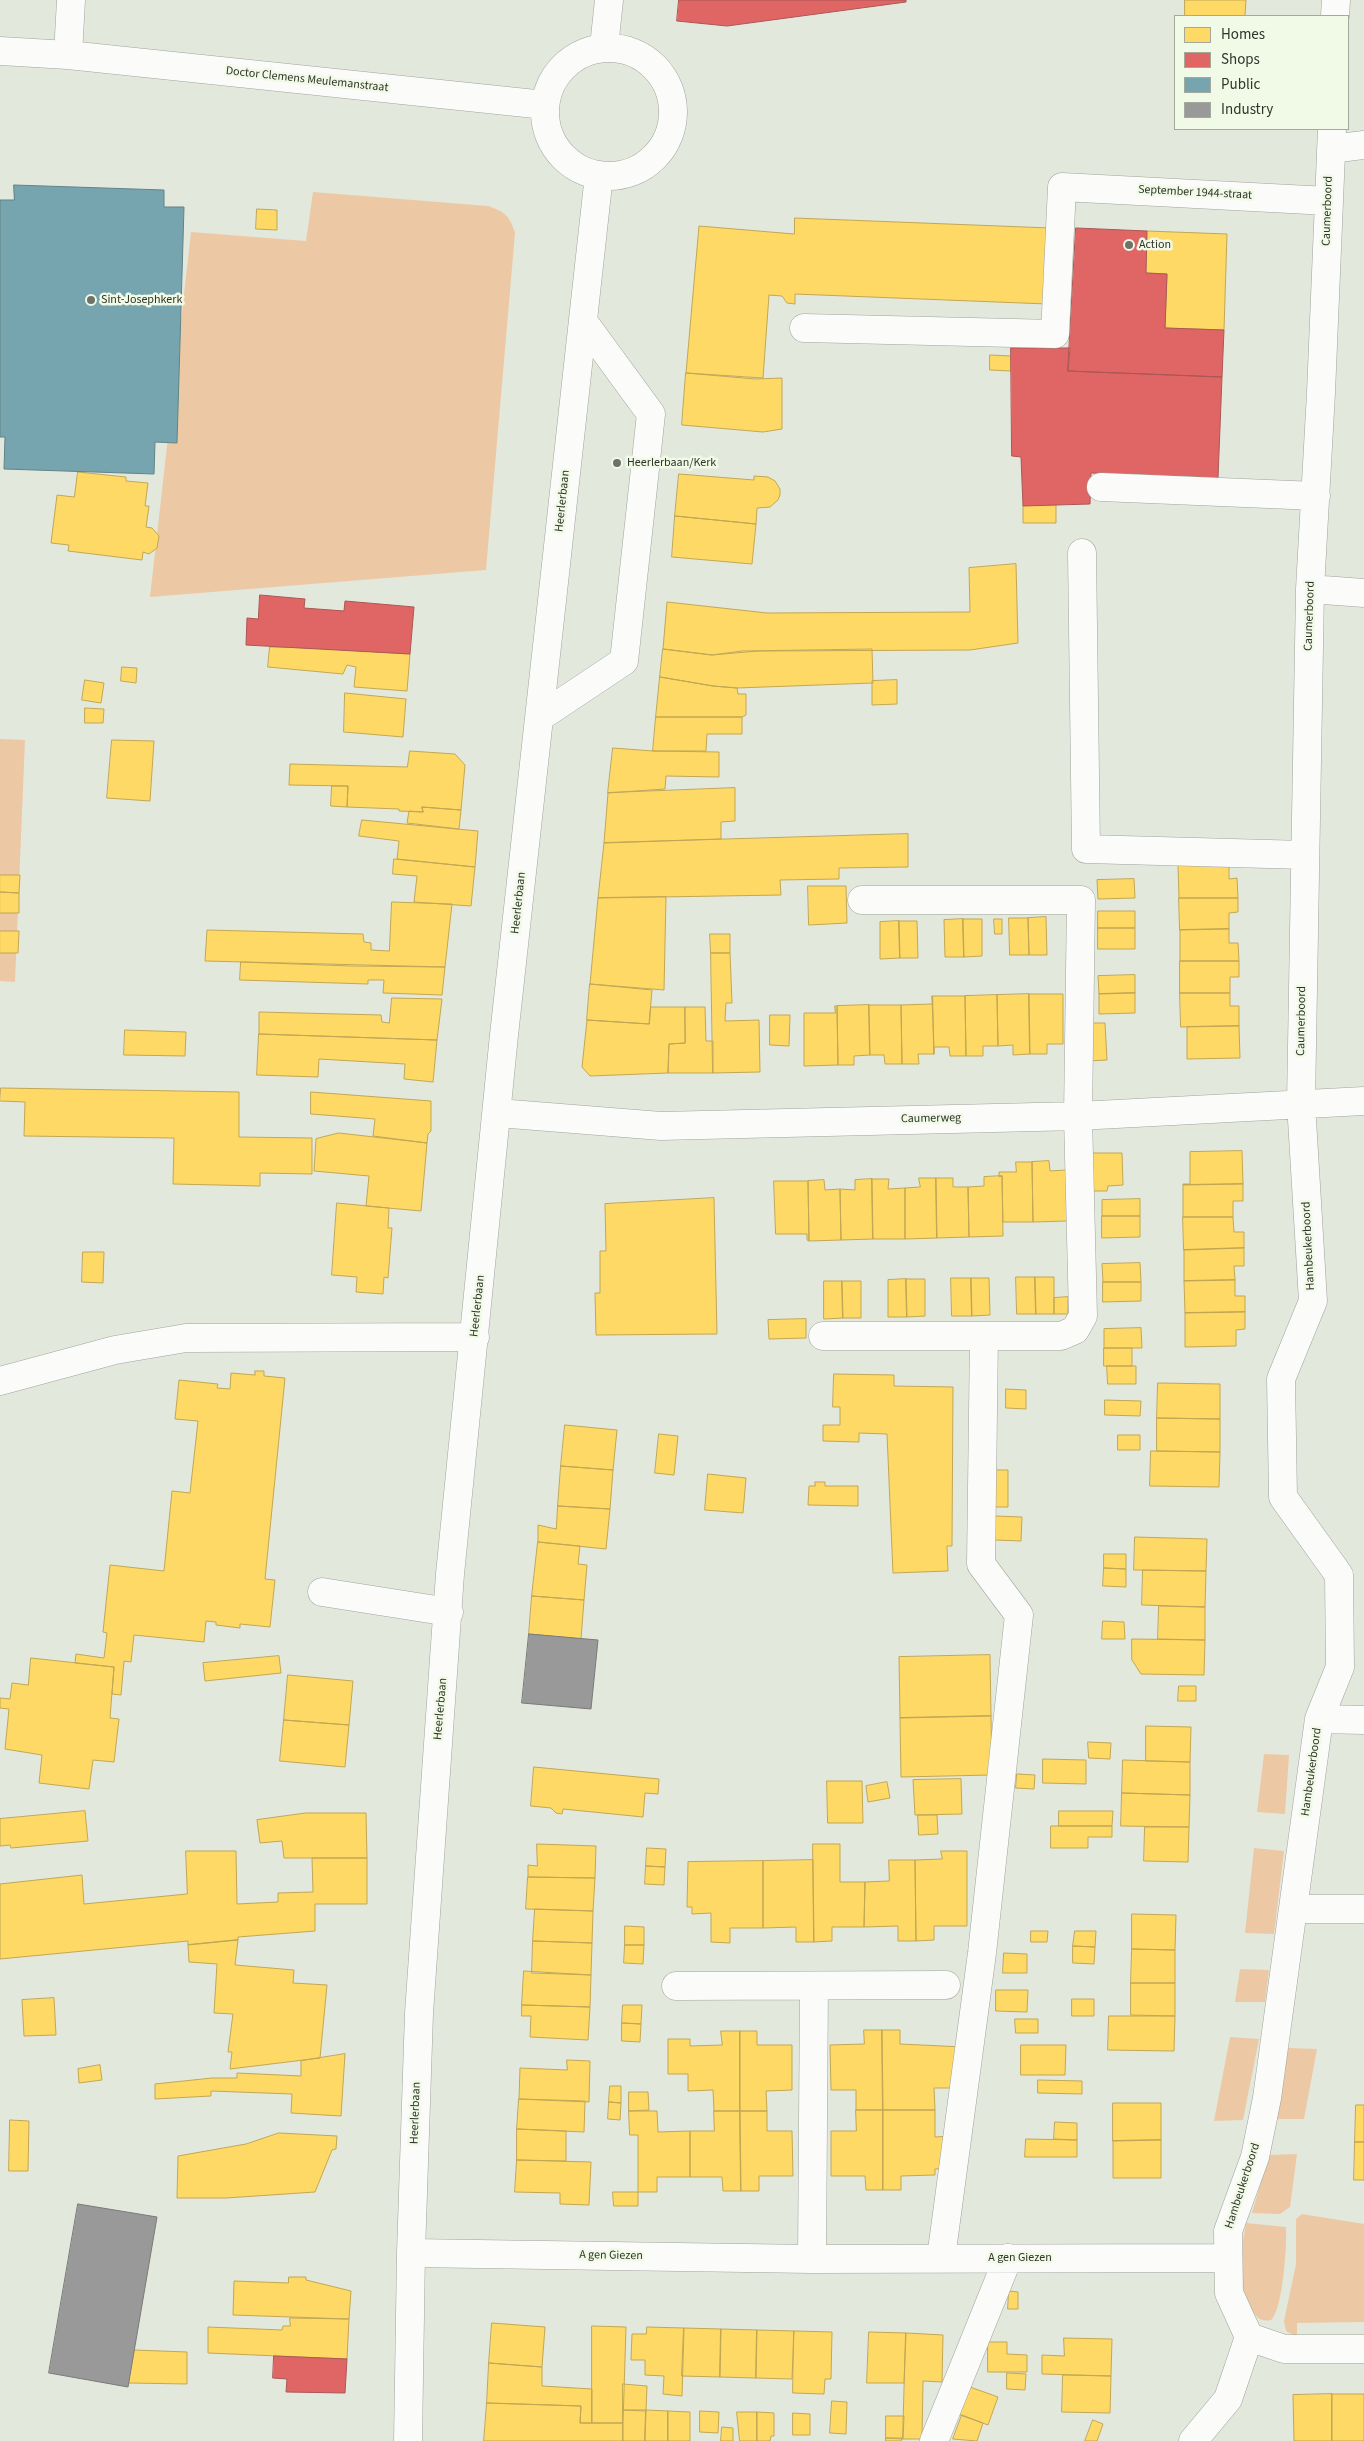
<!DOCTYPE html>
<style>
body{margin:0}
#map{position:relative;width:1364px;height:2441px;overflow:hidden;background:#e3e8dd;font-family:"Source Sans 3",sans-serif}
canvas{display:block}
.legend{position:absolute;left:1174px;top:15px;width:175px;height:115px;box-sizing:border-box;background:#f1fae6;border:1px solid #a3aa9b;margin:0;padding:6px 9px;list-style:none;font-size:15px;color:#2f332b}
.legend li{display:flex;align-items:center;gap:10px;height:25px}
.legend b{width:25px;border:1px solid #a3aa9b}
</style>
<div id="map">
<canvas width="1364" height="2441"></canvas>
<ul class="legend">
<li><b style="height:14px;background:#ffd966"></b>Homes</li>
<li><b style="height:14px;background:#e06666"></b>Shops</li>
<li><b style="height:14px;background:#76a5af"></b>Public</li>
<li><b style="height:14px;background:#999"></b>Industry</li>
</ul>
</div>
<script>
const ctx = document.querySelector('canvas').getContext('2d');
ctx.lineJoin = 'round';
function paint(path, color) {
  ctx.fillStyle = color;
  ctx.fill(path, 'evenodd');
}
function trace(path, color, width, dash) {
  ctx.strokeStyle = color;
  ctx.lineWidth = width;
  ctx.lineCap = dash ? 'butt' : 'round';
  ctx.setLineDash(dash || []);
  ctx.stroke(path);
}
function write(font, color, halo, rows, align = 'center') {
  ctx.font = font + ' "Source Sans 3",sans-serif';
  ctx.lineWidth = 5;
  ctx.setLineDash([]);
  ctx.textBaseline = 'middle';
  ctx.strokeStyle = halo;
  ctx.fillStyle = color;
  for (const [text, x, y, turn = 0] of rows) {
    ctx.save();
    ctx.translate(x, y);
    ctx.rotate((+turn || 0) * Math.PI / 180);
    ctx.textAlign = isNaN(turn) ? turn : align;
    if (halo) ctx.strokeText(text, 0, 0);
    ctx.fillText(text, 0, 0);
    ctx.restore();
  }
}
paint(new Path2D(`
 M313,192L488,206C504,211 510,216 515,233L486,570L150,597L191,232L306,241Z
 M0,739L25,740L15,982L0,981Z
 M1264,1754L1289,1755L1285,1814L1257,1812Z
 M1254,1848L1284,1851L1274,1934L1245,1933Z
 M1240,1969L1269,1970L1265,2002H1235Z
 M1230,2037L1259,2039L1243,2120L1214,2121Z
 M1288,2048L1317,2049L1304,2119H1277Z
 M1297,2154L1290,2207L1280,2214L1252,2213L1269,2155Z
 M1302,2214L1364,2224V2322L1297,2323V2337L1286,2331L1284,2321L1296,2264V2219Z
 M1246,2223L1286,2227C1287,2244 1283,2310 1271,2320C1261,2322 1257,2318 1252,2310C1236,2284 1241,2252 1246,2223Z`), '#ecc9a4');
const homes = new Path2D(`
 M1185,0H1246L1245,16H1185Z
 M257,209L277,210V230L256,229Z
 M795,218L1050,228L1047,304L795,294V304L787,303L782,296L769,295L763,378L686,373L699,226L794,234Z
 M1147,231L1227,234L1224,330L1165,328L1167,274L1146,273Z
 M990,355L1011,356V371L990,370Z
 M686,373L755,379L782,378V429L763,432L682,425Z
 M78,472L126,477V481L148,483L145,506H149L146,527L152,528L159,536L157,548L149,554L143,552L142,560L68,551L69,545L51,543L57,495L74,497Z
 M679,474L754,480V476L768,477L775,481L780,489V495L778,500L770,507L757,508L756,524L675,516Z
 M1056,505V523H1023V506Z
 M675,516L756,524L752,564L672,557Z
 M1016,564L1018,643L970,650L758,651L712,655L663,649L667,602L767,613L970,612L969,568Z
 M270,647L315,648L410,654L407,691L354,687L356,667L347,665L343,674L268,667Z
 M663,649L712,655L742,651L872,649L873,683L737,688L713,686L660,677Z
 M122,667L137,668L136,683L121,681Z
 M660,677L713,686L737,688L738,694H746V715L742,717H656Z
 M85,680L104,683L101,703L82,700Z
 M897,680V704L872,705V681Z
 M345,693L406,699L403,737L344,732Z
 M85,708L104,709L103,723H85Z
 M656,717H742V734H707L706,751H653Z
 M112,740L154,741L150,801L107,798Z
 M613,748L653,751L719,752V777L666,776L665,789L608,793Z
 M410,751L455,754L465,765L461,810L422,807L423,812L399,811V809L347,807L348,786L289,785L290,764L407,767Z
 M332,786H348L347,807L331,806Z
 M735,788V821L721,822V839L604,843L608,793Z
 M422,807L461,810L459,829L407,823L409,811L423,812Z
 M362,820L478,831L475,867L397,859L399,841L359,836Z
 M908,834V867L839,868V879L780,880L781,895L598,898L604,843Z
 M394,859L475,867L471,906L414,902L417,876L393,874Z
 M1229,864V879L1237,878L1238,898H1179L1178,865Z
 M0,875H20L19,893L0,892Z
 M1134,879L1135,898L1098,899L1097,880Z
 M808,886H846L847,923L809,925Z
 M0,892L19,893V913H0Z
 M666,897L664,990L590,984L598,898Z
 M1179,898H1238V912L1229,913V929L1180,930Z
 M392,902L452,904L445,967L205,961L207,930L363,934L364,942L371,943V950L389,951Z
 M1098,911H1135V928H1098Z
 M1046,917L1047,955H1029L1028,918Z
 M1009,918H1028L1029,955H1010Z
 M963,919L964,957H945L944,920Z
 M963,919H982V956L964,957Z
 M994,919H1002V934H995Z
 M899,921H917L918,958H900Z
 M899,921L900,958L880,959V922Z
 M1098,928H1135V949H1098Z
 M1229,929V943H1238L1239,961H1180V930Z
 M0,931H19L18,953H0Z
 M710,934H730V953H711Z
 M711,953H730L732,1003H726L725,1021L759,1020L760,1072L713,1073Z
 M1180,961H1239V977H1230V993H1180Z
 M241,962L351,966L445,967L442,995L383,993L384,980H368V984L240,980Z
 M1135,975V993L1099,994L1098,976Z
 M590,984L652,990L649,1024L587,1020Z
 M1135,993V1013L1099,1014V994Z
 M1180,993H1230V1006H1239V1026L1181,1027Z
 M1029,994L1030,1054L1013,1055V1045L998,1046L997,995Z
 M1029,994H1063V1044H1047V1054H1030Z
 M997,995L998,1046H983V1056H966L965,996Z
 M932,996L934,1054H918L919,1064H902L901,1005L932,1004Z
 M933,996H965L966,1056H950L949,1047H934V1054Z
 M392,998L442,999L437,1040L259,1034V1012L381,1015L382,1022L389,1023Z
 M869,1005L870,1055L854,1056V1065H838L837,1006Z
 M869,1005H901L902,1064H885L884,1055H870Z
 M835,1006H837L838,1065L804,1066V1013H835Z
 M651,1007H685V1043L669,1044L668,1073L590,1076L582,1067L587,1020L649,1024Z
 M685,1007H705L706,1041H713V1073H668L669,1044L685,1043Z
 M770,1015H790L789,1046L770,1045Z
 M1087,1023H1105L1107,1060L1088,1061Z
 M1239,1026L1240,1058L1187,1059V1027Z
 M125,1030L186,1032L185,1056L124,1055Z
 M259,1034L437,1040L433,1082L404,1079L405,1064L319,1059L318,1077L257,1075Z
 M1,1088L239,1092V1137L312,1138V1174L260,1173V1186L173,1184L174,1138L24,1136L25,1102L0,1101Z
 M311,1092L431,1101V1131L428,1134L427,1143L373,1136L375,1119L311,1114Z
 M339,1133L427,1143L421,1211L366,1206L369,1176L314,1171L316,1139Z
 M1242,1151L1243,1184L1183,1185V1184H1190V1152Z
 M1089,1153H1122L1123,1185L1108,1186L1107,1191H1090Z
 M1049,1161L1050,1171L1066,1170L1067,1221L1033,1222L1032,1162Z
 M1016,1162H1032L1033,1222H1003L1002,1176L999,1177V1172H1016Z
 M1002,1176L1003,1236L969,1237L968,1187L984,1186V1177Z
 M919,1178H936L937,1238L905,1239V1188L920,1187Z
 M936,1178H953V1187H968L969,1237L937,1238Z
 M872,1179H889L888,1189L905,1188V1239H873Z
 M872,1179L873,1239L841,1240L840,1189L855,1190V1180Z
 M824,1180L825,1190L840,1189L841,1240L809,1241L808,1181Z
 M774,1181H808L809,1241L807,1240V1234H776Z
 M1243,1184V1201H1233V1217H1183V1185Z
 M714,1198L717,1334L596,1335L595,1293H600V1251H606L605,1204Z
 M1140,1199V1216H1102V1200Z
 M337,1203L389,1208L388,1228H392L388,1278L384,1277L383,1294L356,1292L357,1277L332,1275Z
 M1102,1216H1140V1237L1102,1238Z
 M1183,1217H1233L1234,1232H1244V1248L1184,1250Z
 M1244,1248V1266H1234L1235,1280L1184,1281V1250Z
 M83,1252H104L103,1283L82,1282Z
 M1140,1263L1141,1282H1103L1102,1264Z
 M1016,1277H1035L1036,1314H1017Z
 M1035,1277H1054V1314H1036Z
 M951,1278H971L972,1316H952Z
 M971,1278H989L990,1315L972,1316Z
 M906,1279L907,1317H888V1280Z
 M906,1279H925V1316L907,1317Z
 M1235,1280V1296H1245V1312L1185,1313L1184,1281Z
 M824,1281H842L843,1318L824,1319Z
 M842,1281H861V1318H843Z
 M1103,1282H1141V1301L1103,1302Z
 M1068,1297V1314H1054V1298Z
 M1245,1312V1329L1236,1330V1346L1185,1347V1313Z
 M806,1319V1338L769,1339L768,1320Z
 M1141,1328L1142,1348H1104V1329Z
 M1104,1348H1132V1366H1104Z
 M1107,1366H1136V1384H1108Z
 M255,1371H264V1376L285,1378L265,1579L275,1580L270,1627L240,1624V1628L216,1625V1622L206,1621L204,1642L134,1635L131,1662L124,1661L121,1695L112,1694L114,1667L75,1663L76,1654L104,1658L107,1633L103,1632L110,1565L164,1571L172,1491L190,1493L198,1421L175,1419L179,1380L218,1384L217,1388L230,1389L231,1373L255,1375Z
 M834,1374L894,1375V1386L953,1387L952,1546H947L948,1571L893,1573L887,1434L859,1433V1442L823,1441V1425H840V1407H833Z
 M1158,1383L1220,1384V1419L1157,1418Z
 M1006,1389L1026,1390V1409L1006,1408Z
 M1105,1400L1141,1401L1140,1416L1105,1415Z
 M1157,1418L1220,1419V1452L1157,1451Z
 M565,1425L617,1430L613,1470L561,1466Z
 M659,1434L678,1436L674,1475L655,1473Z
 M1118,1435H1140V1450H1118Z
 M1151,1451L1220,1452L1219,1487L1150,1486Z
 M561,1466L613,1470L610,1509L558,1506Z
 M989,1470H1008V1507H989Z
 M708,1474L746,1478L743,1513L705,1510Z
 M815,1482H825V1486H858V1506L808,1505L809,1486H815Z
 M558,1506L610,1509L606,1549L538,1542V1525L556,1529Z
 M996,1516L1022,1517L1021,1541L995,1540Z
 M1135,1537L1207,1539L1206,1571L1134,1570Z
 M538,1542L580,1546L578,1564L587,1565L584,1600L532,1596Z
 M1104,1554H1126V1569L1104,1568Z
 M1104,1568L1126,1569V1587L1103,1586Z
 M1143,1570L1206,1571L1205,1607L1142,1605Z
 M532,1596L584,1600L581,1639L529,1634Z
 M1159,1606L1205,1607V1640L1158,1639Z
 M1103,1621L1124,1622L1125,1639H1102Z
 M1132,1639L1205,1640L1204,1675L1141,1674L1132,1660Z
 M990,1655L991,1716L900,1718L899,1657Z
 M279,1656L281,1673L205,1681L203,1663Z
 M31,1658L114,1667L110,1718L119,1719L114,1762L93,1760L89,1789L39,1783L42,1755L5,1749L9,1709L0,1708V1698L10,1699L12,1683L28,1685Z
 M288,1675L353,1681L349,1725L284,1720Z
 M1179,1686H1196V1701H1178Z
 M991,1716L992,1775L901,1777L900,1718Z
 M284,1720L349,1725L345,1767L280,1761Z
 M1146,1726L1191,1727L1190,1762L1146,1761Z
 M1088,1742L1111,1743L1110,1759L1089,1758Z
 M1043,1759L1086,1760V1784L1043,1783Z
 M1123,1760L1190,1762V1795L1122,1793Z
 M534,1767L659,1779L658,1794L645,1793L643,1817L563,1809L562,1814L556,1813L551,1808L531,1806Z
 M1017,1774L1035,1775L1034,1789L1016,1788Z
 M961,1779L962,1814L915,1815L913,1780Z
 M827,1781H862L863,1823H828Z
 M887,1782L890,1798L868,1802L866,1786Z
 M1122,1793L1190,1795L1189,1827L1121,1826Z
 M85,1811L88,1841L11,1848L10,1845L0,1846V1819Z
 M1059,1811H1113L1112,1826H1059Z
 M306,1813H366L367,1858H284L282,1841L260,1843L257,1820Z
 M918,1815H937L938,1834L919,1835Z
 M1051,1826H1112V1837H1088V1848H1051Z
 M1145,1827H1189L1188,1862L1144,1861Z
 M537,1844L596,1846L595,1878L528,1877V1865L537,1866Z
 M813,1844H840V1882H865L864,1927H832V1941L814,1942Z
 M647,1848L666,1849L665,1867L646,1866Z
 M186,1851H236L237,1904L278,1902V1893L313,1892L312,1858H367V1904H315V1931L238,1937V1940L188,1945V1941L0,1959V1884L82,1875L84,1904L187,1894Z
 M941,1851H967V1926H934V1940L916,1941L915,1860L942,1859Z
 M813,1860L814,1942H796V1927L763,1928V1861Z
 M889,1860H915L916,1941H898V1926L864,1927L865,1882L889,1881Z
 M763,1861V1928H730V1943L711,1942V1913L692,1914V1907H687L688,1862Z
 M646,1866L665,1867L664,1885L645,1884Z
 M528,1877L595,1878L593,1911L526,1909Z
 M535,1909L593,1911L592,1943L533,1941Z
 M1132,1914L1176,1915L1175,1950L1132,1949Z
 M625,1926L644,1927V1945H625Z
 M1031,1931H1048L1047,1942H1031Z
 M1075,1931H1096L1095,1947L1073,1946Z
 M238,1940L235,1965L294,1970L293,1983L327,1985L320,2058L230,2069L232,2052H228L233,2014L214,2013L217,1964L189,1962L188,1945Z
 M533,1941L592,1943L591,1975L532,1973Z
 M625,1945H644L643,1964L624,1963Z
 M1073,1946L1095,1947L1094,1964L1073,1963Z
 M1132,1949L1175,1950V1983H1131Z
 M1004,1953L1027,1954V1973H1003Z
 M524,1971L591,1975L590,2007L522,2005Z
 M1131,1983H1175V2016L1131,2015Z
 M996,1990H1028L1027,2012L996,2011Z
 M54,1998L56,2035L24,2036L22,2000Z
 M1072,1999H1094V2016H1072Z
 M522,2005L590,2007L588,2040L530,2037L531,2016H522Z
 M623,2005H642L641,2024L622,2023Z
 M1109,2016H1175L1174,2051L1108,2050Z
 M1015,2019H1038V2033H1016Z
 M622,2023L641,2024L640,2042L622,2041Z
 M864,2030H882L883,2110H856V2090H831L830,2045L864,2044Z
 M882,2030H900V2044L963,2047L958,2088H934L935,2110H883Z
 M721,2031H740V2111H714L713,2090L688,2091V2074H668V2039H690V2046L722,2045Z
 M740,2031H757V2045H792V2090L766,2091L767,2111H740Z
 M1021,2045H1066L1065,2075H1021Z
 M345,2054L341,2116L291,2113L292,2094L211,2091V2096L155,2099V2084L212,2078H237V2073L301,2076V2061Z
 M567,2060L590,2061L589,2102L519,2099L520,2068L567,2070Z
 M100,2065L102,2080L79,2083L78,2069Z
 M1038,2080L1082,2081V2094L1038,2093Z
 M610,2086H621V2103L609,2102Z
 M629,2092H648L649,2110L629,2111Z
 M519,2099L585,2101L584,2132L517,2129Z
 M609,2102L621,2103L620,2120L608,2119Z
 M1113,2103H1161V2140L1113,2141Z
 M1356,2105H1364V2142H1355Z
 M856,2110H883V2190H866L865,2176H831V2131H856Z
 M883,2110H935V2137L952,2136L948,2168L935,2169V2175L901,2176V2190H883Z
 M629,2111H657L658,2132L690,2131V2177H657V2192H638V2135H630Z
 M714,2111H740L741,2191H723L722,2177H690V2131H714Z
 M740,2111H767V2131H792L793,2176H759V2191H741Z
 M10,2120L29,2121L28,2171H9Z
 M1055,2122L1077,2123V2140L1054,2139Z
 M517,2129L566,2131V2161L517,2160Z
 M279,2133L337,2136L336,2149L332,2150L315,2192L226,2198H177L178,2156L246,2144Z
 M1026,2139L1077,2140V2157H1025Z
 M1161,2140V2178H1113V2141Z
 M1355,2142H1364V2180H1354Z
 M517,2160L591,2162L589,2205L560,2204V2193L515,2192Z
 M613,2192H638V2206H614Z
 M289,2277H306V2280L351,2291L349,2319L233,2315L234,2281L288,2283Z
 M1009,2291L1018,2292V2309H1008Z
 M290,2318L349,2319L347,2359L208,2353V2327L282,2330L283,2326H290Z
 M492,2323L545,2327L542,2367L489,2363Z
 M592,2326L626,2327L623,2423H592Z
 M647,2327L684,2328L682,2396L663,2394L664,2376L645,2375V2360H631L632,2334H646Z
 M684,2328L721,2329L720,2377L682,2376Z
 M721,2329L757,2330L756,2378L720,2377Z
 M757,2330L794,2331L792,2379L756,2378Z
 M794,2331L832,2332L831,2379H825L824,2394L793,2393Z
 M869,2332L906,2333L904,2383H867Z
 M906,2333L943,2335L942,2382L923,2381L922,2439H903Z
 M1064,2338L1112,2339L1111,2376L1042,2374V2355L1064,2356Z
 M988,2342H1007V2354L1027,2355V2372H988Z
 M134,2350L187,2352V2384L128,2383Z
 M489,2363L542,2367V2386L592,2389V2423H580L581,2406L487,2403Z
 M1007,2373L1026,2374L1025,2390L1007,2389Z
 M1063,2375L1111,2376L1110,2413L1062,2412Z
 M623,2384L647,2386L646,2411L623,2410Z
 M970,2387L998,2397L988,2425L960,2415Z
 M1332,2394H1364V2441H1332Z
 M1332,2394V2441H1294L1293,2395Z
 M832,2401L847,2402L846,2434L830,2433Z
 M487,2403L581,2406L580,2423H623V2441H484Z
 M623,2410H646L645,2441H623Z
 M646,2410L668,2411V2441H645Z
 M668,2411L690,2412V2441H668Z
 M700,2411L719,2412L718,2433L700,2432Z
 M737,2412H757V2441H740Z
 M757,2412L774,2413V2436H771L770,2441H757Z
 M793,2413L810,2414V2435H793Z
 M962,2415L983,2423L977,2441L953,2439Z
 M886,2416H904L903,2439L886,2438Z
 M1093,2420L1103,2424L1097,2441H1085Z
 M722,2427L733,2428V2441H721Z
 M886,2438H902L901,2441H886Z`);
paint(homes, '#ffd966');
trace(homes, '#c1a754', 1);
const shops = new Path2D(`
 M679,0H906V2L727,26L677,21Z
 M1076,228L1147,231L1146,273L1167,274L1165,328L1224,330L1222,377L1068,371Z
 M1011,348H1070L1068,371L1222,377L1218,478L1091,473L1090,504L1023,506L1021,457L1012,456Z
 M260,595L305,599L304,608L344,611L345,601L414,607L410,654L246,645L247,618L258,619Z
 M274,2356L347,2359L345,2393L286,2392L287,2379L273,2378Z`);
paint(shops, '#e06666');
trace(shops, '#ab5754', 1);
const public = new Path2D(`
 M14,185L164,190V207H184L177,443L155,442L154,474L4,469L5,437H0V200H14Z`);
paint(public, '#76a5af');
trace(public, '#618387', 1);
const industry = new Path2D(`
 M529,1634L598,1640L591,1709L522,1703Z
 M78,2204L157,2217L128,2387L49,2373Z`);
paint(industry, '#999');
trace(industry, '#797a78', 1);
const minor = new Path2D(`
 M1335,16L1336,0
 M604,47L609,0
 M545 112a64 64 0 1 1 128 0a64 64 0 1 1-128 0Z
 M0,51L68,55L545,105
 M68,55L71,0
 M1331,149L1364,145
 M804,328L1055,334L1062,187L1328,201
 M1101,487L1316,496
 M1082,553L1086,849L1305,855
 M1310,589L1364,593
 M540,717L624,661L651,414L583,321
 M862,900H1081L1078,1116L1083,1316L1075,1330L1061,1336H984L981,1564L1019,1615L982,1953L941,2258
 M498,1113L661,1126L1078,1116L1364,1101
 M823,1336H984
 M0,1381L115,1350L186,1338L475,1337
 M322,1592L449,1612
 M1319,1719L1364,1720
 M1293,1909H1364
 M676,1986L946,1985
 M411,2253L812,2259L1228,2258
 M812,2259L814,1986
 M1249,2337L1284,2349H1364
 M408,2441L411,2253L419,2013L450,1574L504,1035L599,175
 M934,2441L1008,2258
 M1193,2441L1228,2399L1249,2337L1229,2293L1228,2231L1255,2157L1267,2098L1319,1719L1340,1667L1339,1575L1283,1497L1281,1379L1313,1301L1301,1103L1310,589L1321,393L1332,129`);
trace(minor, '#9fa39b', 29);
trace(minor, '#fbfcfa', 28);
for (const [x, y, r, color] of [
 [1129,245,5,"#6e7269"],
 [91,300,5,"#6e7269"],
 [617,463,5,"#6e7269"]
]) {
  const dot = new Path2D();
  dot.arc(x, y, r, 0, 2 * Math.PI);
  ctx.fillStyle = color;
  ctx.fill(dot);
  trace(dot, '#f1fae6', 2);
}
write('12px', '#2f332b', '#f1fae6', [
 ["Doctor Clemens Meulemanstraat",307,80,6],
 ["September 1944-straat",1195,193,3],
 ["Caumerboord",1328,211,-88],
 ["Heerlerbaan",563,501,-84],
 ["Caumerboord",1310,616,-88],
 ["Heerlerbaan",519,903,-84],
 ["Caumerboord",1302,1021,-89],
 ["Caumerweg",931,1119,-1],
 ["Hambeukerboord",1309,1246,-93],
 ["Heerlerbaan",478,1306,-84],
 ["Heerlerbaan",441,1709,-85],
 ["Hambeukerboord",1312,1772,-82],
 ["Heerlerbaan",416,2113,-88],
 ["Hambeukerboord",1243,2186,-72],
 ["A gen Giezen",611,2256,1],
 ["A gen Giezen",1020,2258]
]);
write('12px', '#2f332b', '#f1fae6', [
 ["Action",1139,245],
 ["Sint-Josephkerk",101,300],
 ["Heerlerbaan/Kerk",627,463]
], 'left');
</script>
